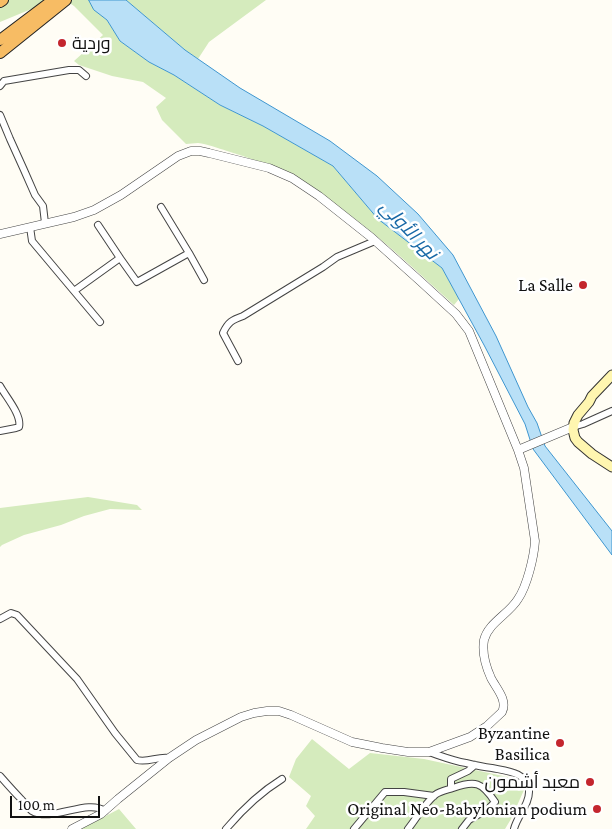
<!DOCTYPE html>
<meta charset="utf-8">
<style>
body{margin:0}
#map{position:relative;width:612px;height:829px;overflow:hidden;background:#fffdf5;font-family:"Crimson Pro",serif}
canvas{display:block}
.scale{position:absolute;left:10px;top:796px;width:90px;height:22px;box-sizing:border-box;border:2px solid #111;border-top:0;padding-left:6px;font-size:15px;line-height:18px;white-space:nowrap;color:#111;-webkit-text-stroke:4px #fff;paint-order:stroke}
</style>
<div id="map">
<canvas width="612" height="829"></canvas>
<div class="scale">100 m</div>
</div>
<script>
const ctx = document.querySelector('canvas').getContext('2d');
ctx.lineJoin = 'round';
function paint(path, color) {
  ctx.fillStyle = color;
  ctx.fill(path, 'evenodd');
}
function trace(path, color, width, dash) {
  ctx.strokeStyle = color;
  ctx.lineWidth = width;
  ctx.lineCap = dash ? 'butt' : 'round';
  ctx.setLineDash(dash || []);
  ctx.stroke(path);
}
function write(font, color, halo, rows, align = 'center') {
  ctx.font = font + ' "Crimson Pro",Cairo,serif';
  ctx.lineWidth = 5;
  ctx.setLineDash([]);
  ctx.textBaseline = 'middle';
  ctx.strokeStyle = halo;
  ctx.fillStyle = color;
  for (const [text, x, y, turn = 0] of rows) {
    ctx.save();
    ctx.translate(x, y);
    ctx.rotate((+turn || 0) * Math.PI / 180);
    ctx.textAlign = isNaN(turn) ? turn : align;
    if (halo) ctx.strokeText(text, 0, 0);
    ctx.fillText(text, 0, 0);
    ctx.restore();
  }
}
paint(new Path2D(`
 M0,0H48L41,5L0,22Z
 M65,0H89L95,10L107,20L120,41L149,62L174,75L220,105L263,126L333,166L378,219L442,268L459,299L454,305C387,244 317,176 227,151C218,148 207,144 198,143C194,143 190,144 186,144L162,120L156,107L166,98L143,82L112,76L79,65L74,61L103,35L74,6Z
 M126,0H266L209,42L198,59L185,50Z
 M88,497L137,505L142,510L110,509L84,516L61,525L24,535L2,545L0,547V508Z
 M312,739L349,769L370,753L424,759L517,779L524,790L511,819L505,829H306L315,816L306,806L311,796L289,777L296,759Z
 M119,809L136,829H81Z`), '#d5ebbd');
const water = new Path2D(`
 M89,0H126L185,50L240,88L330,141L377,176L418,214L453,255L496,336L528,407L537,423L545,446L612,531V555L533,449L525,424L484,345L442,268L378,219L333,166L263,126L220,105L174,75L149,62L120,41L107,20L94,10Z`);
paint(water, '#b9e0f7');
trace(water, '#3f96cf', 1);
const minor = new Path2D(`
 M0,86L4,81L69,70H79L86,76
 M0,115L10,139L24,170L35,195L43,206L45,223
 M161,207L189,253
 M98,225L120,258
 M30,227L32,241L100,322
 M74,291L120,258L137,282L189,253L204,280
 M238,361L223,333C228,322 232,320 243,316L323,267L337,257L375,241
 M0,386C6,397 22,415 19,427L16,428L0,431
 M573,427L583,424L612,411
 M0,619L11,613L17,615L77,679L115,733L137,760C148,763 158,756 169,758
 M429,752C441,756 453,761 466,763C474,765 483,767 492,768C506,771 527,772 529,790C530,804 517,816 514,829
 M0,776C7,784 14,792 21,799C25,803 28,808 32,811C52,823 87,798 105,811
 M451,788V779L468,771L475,765
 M226,829C242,810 261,792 282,779
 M354,829L385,792H404L434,796
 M408,829C417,818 424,804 435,795C440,791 447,790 453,788C475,780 482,782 495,802L488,809L469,820L462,829`);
const tertiary = new Path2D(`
 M0,234L74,217L94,210L121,195L178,156L191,151H200L209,153L269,168L292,178L319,196L372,238L420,281L456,314L469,331L518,450L524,468L535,541C534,557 527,586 518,599C509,614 488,623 484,640C482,652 486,667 491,678C496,688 508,700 502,712L487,726L470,737L429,752H408L382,748L352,742L291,715L279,711H267L254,713L241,717L196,740L169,758L118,799L101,814L72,829
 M518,450L573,427`);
const secondary = new Path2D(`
 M612,375L592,396L589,402L578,415L574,423L573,430L575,438L578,442L592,454L612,467`);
const trunk = new Path2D(`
 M0,2L3,0
 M0,40L53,0
 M0,53L66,0`);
trace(minor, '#444', 8);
trace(tertiary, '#444', 9);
trace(secondary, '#333', 11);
trace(trunk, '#222', 12);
trace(minor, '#fff', 6);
trace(tertiary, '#fff', 8);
trace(secondary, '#fff6b0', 9);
trace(trunk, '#f7bc64', 10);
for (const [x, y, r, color] of [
 [62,43,5,"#c4262e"],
 [583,285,5,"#c4262e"],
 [560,743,5,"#c4262e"],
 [590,782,5,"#c4262e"],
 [597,809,5,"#c4262e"]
]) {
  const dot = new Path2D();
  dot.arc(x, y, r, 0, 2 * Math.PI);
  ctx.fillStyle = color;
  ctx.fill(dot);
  trace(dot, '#fff', 2);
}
write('18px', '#111', '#fff', [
 ["وردية",72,43,"left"],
 ["La Salle",573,285],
 ["Byzantine",550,733],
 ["Basilica",550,754],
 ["معبد أشمون",580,782],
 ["Original Neo-Babylonian podium",587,809]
], 'right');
write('italic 19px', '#1768a6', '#fff', [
 ["نهر الأولي",409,230,46]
]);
</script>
